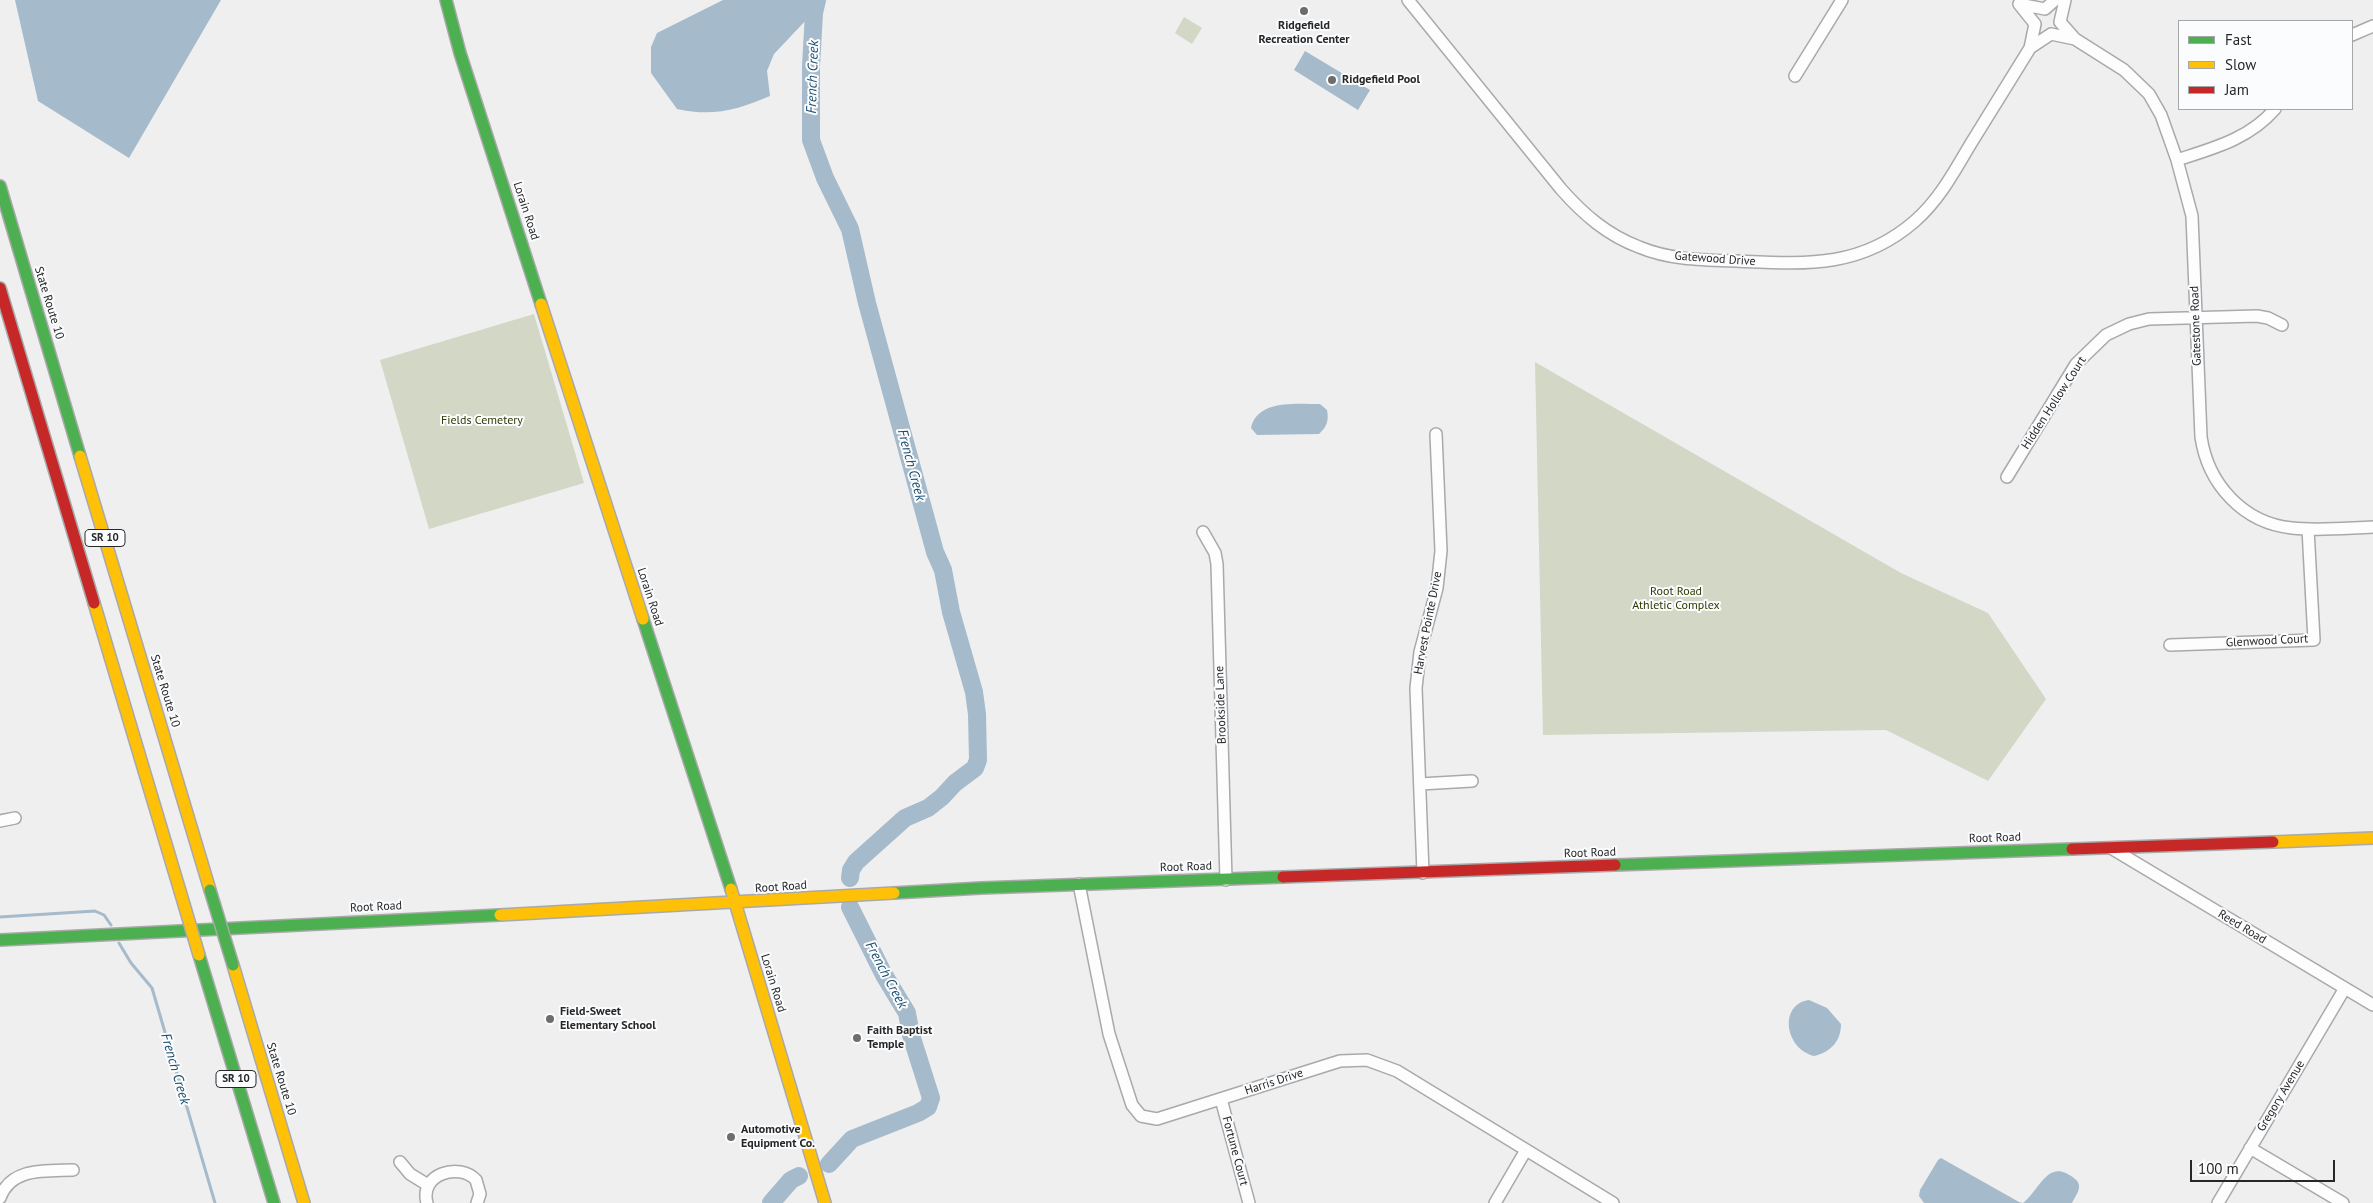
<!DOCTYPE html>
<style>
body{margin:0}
#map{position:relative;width:2373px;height:1203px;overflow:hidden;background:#efeff0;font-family:"PT Sans",sans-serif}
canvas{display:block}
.legend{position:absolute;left:2178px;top:20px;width:175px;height:90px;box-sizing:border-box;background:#fbfcfe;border:1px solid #a6a7a8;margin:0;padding:6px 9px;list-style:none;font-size:15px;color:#272728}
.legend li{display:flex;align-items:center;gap:10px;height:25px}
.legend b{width:25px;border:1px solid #a6a7a8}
.scale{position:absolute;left:2190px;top:1160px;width:145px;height:22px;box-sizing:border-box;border:2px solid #272728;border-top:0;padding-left:6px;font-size:15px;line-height:18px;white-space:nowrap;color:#272728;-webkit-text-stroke:4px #fbfcfe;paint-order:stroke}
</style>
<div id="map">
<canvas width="2373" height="1203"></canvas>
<ul class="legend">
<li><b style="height:6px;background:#4caf50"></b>Fast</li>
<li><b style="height:6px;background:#ffc107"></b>Slow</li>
<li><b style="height:6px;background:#c62828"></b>Jam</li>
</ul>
<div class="scale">100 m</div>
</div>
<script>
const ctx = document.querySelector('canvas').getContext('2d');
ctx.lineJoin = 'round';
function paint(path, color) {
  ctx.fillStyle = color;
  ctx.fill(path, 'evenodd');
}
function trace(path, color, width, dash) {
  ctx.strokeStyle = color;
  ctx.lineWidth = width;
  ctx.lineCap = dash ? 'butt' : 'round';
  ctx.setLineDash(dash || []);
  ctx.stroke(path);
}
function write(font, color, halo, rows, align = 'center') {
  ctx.font = font + ' "PT Sans",sans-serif';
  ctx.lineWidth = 4;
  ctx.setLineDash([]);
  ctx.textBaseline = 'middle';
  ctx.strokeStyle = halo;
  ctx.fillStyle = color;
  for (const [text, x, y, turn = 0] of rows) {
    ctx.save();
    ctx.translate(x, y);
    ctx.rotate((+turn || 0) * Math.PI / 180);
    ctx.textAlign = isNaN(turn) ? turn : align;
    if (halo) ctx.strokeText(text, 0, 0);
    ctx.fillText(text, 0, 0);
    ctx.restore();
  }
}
paint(new Path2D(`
 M1184,17L1202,28L1192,44L1175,33Z
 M534,314L584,483L429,529L380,360Z
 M1535,362L1901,573L1988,613L2046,699L1988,781L1886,730L1543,735Z`), '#d3d7c6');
paint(new Path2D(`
 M15,0H221L129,158L38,101Z
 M723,0H814L809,17L774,54L767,71L770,96C737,110 713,117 677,109L651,73V47L657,33Z
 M1305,51L1370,90L1358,110L1294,70Z
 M1320,404L1327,410C1329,420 1327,427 1319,434L1257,435L1251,428C1257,399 1297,404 1320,404Z
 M1809,1000L1827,1008L1841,1024C1841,1041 1831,1052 1814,1056C1784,1048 1779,1004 1809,1000Z
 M1941,1158L2019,1202L2023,1203C2040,1190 2048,1156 2075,1179C2084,1186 2076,1195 2072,1203H1924L1919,1196L1920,1190L1938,1160Z`), '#a5baca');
trace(new Path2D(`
 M0,917L95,911L104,915L111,925
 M119,943L131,963L152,988L215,1203`), '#a5baca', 3);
trace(new Path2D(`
 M817,0L814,13L811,66V140L825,178L850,229L867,303L935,552L943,570L951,612L974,692L977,714L978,760L975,768L955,783L942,797L928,808L905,818L856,862L851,870L850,878
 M829,1164L852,1139L918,1113L928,1107L931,1098L911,1035L907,1013L884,975L850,907
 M771,1203L791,1180L799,1176`), '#a5baca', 18);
const street = new Path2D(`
 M1408,0L1561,189C1583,214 1607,235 1639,247C1670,260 1703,260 1736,261C1804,264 1860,269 1915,221C1939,200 1954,172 1970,145C1990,113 2010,80 2030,48
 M2055,0L2045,9L2019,4L2035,24L2030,48L2051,34L2075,39L2060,22L2065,0
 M2352,35L2373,26
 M2075,39L2124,70L2149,94L2161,115L2177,160L2192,216L2201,437C2208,484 2243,523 2292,528C2318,531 2346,528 2373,527
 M1795,76L1842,0
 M2177,160C2214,148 2249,139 2275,109
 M2007,477L2076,364L2106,335L2129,324L2149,319L2257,316L2268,318L2282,325
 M1203,532L1215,553L1217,564L1226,880
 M2170,645L2314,640L2308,529
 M1420,784L1472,781
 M0,821L15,818
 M2111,848L2373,1005
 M1423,873L1416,688L1420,652L1437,588L1441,551L1436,434
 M1079,884L1109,1034L1132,1105L1141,1116L1157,1119L1340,1061L1367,1060L1397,1071L1613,1203
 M1221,1099L1249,1203
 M2250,1148L2343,1203
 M400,1162L410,1174L428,1185
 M0,1198C11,1167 46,1171 73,1170
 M427,1203C419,1174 459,1162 476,1180L480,1194L477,1203
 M1495,1203L1526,1150
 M2218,1203L2345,988`);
const fast = new Path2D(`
 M446,0L460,53L541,304
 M0,186L80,456
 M643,619L731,889
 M1615,865L2072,849
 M894,893L981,888L1283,877
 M0,940L500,915
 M199,955L274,1203`);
const slow = new Path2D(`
 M541,304L643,619
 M80,456L210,890
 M94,603L180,891
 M2273,842L2373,838
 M731,889L825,1203
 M500,915L894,893
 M233,965L304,1203`);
const jam = new Path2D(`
 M0,288L94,603
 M2072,849L2273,842
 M1283,877L1615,865`);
trace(street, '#a9a9aa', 14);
trace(fast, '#a9a9aa', 14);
trace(slow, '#a9a9aa', 14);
trace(jam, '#a9a9aa', 14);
trace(street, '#fdfdfd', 11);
trace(fast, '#4caf50', 11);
trace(slow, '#ffc107', 11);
trace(jam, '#c62828', 11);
const fastBridge = new Path2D(`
 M210,890L233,965`);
const slowBridge = new Path2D(`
 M180,891L199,955`);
trace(fastBridge, '#a9a9aa', 14, []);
trace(slowBridge, '#a9a9aa', 14, []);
trace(fastBridge, '#4caf50', 11);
trace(slowBridge, '#ffc107', 11);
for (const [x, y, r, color] of [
 [1304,11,5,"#6d6d6e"],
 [1332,80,5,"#6d6d6e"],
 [550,1019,5,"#6d6d6e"],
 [857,1038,5,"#6d6d6e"],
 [731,1137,5,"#6d6d6e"]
]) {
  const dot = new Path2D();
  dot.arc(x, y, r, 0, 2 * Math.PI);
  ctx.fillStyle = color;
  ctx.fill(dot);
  trace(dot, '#fbfcfe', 2);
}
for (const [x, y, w] of [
 [105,538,40],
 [236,1079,40]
]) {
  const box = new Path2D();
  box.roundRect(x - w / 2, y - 8.5, w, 17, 4);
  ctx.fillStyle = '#fbfcfe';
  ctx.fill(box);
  trace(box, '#272728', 1);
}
write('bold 11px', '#272728', null, [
 ["SR 10",105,538],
 ["SR 10",236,1079]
]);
write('bold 12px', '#272728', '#fbfcfe', [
 ["Ridgefield",1304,26,"center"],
 ["Recreation Center",1304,40,"center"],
 ["Ridgefield Pool",1342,80],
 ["Field-Sweet",560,1012],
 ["Elementary School",560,1026],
 ["Faith Baptist",867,1031],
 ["Temple",867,1045],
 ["Automotive",741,1130],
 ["Equipment Co.",741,1144]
], 'left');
write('12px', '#272728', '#fbfcfe', [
 ["Lorain Road",526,211,72],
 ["Gatewood Drive",1715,259,4],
 ["State Route 10",49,303,73],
 ["Gatestone Road",2196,326,-92],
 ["Hidden Hollow Court",2054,403,-57],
 ["Lorain Road",650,597,72],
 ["Harvest Pointe Drive",1428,623,-79],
 ["Glenwood Court",2267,641,-3],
 ["State Route 10",165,691,73],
 ["Brookside Lane",1221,705,-92],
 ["Root Road",1995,838,-2],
 ["Root Road",1590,853,-2],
 ["Root Road",1186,867,-2],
 ["Root Road",781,887,-4],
 ["Root Road",376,907,-3],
 ["Reed Road",2242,927,31],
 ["Lorain Road",773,983,73],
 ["State Route 10",281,1079,73],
 ["Harris Drive",1274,1082,-18],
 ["Gregory Avenue",2281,1096,-59],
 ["Fortune Court",1235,1151,75]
]);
write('12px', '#323900', '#fbfcfe', [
 ["Fields Cemetery",482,421],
 ["Root Road",1676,592],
 ["Athletic Complex",1676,606]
]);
write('italic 14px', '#1c4e6f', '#fbfcfe', [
 ["French Creek",813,77,-88],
 ["French Creek",911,465,75],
 ["French Creek",886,975,62],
 ["French Creek",175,1069,74]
]);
</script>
